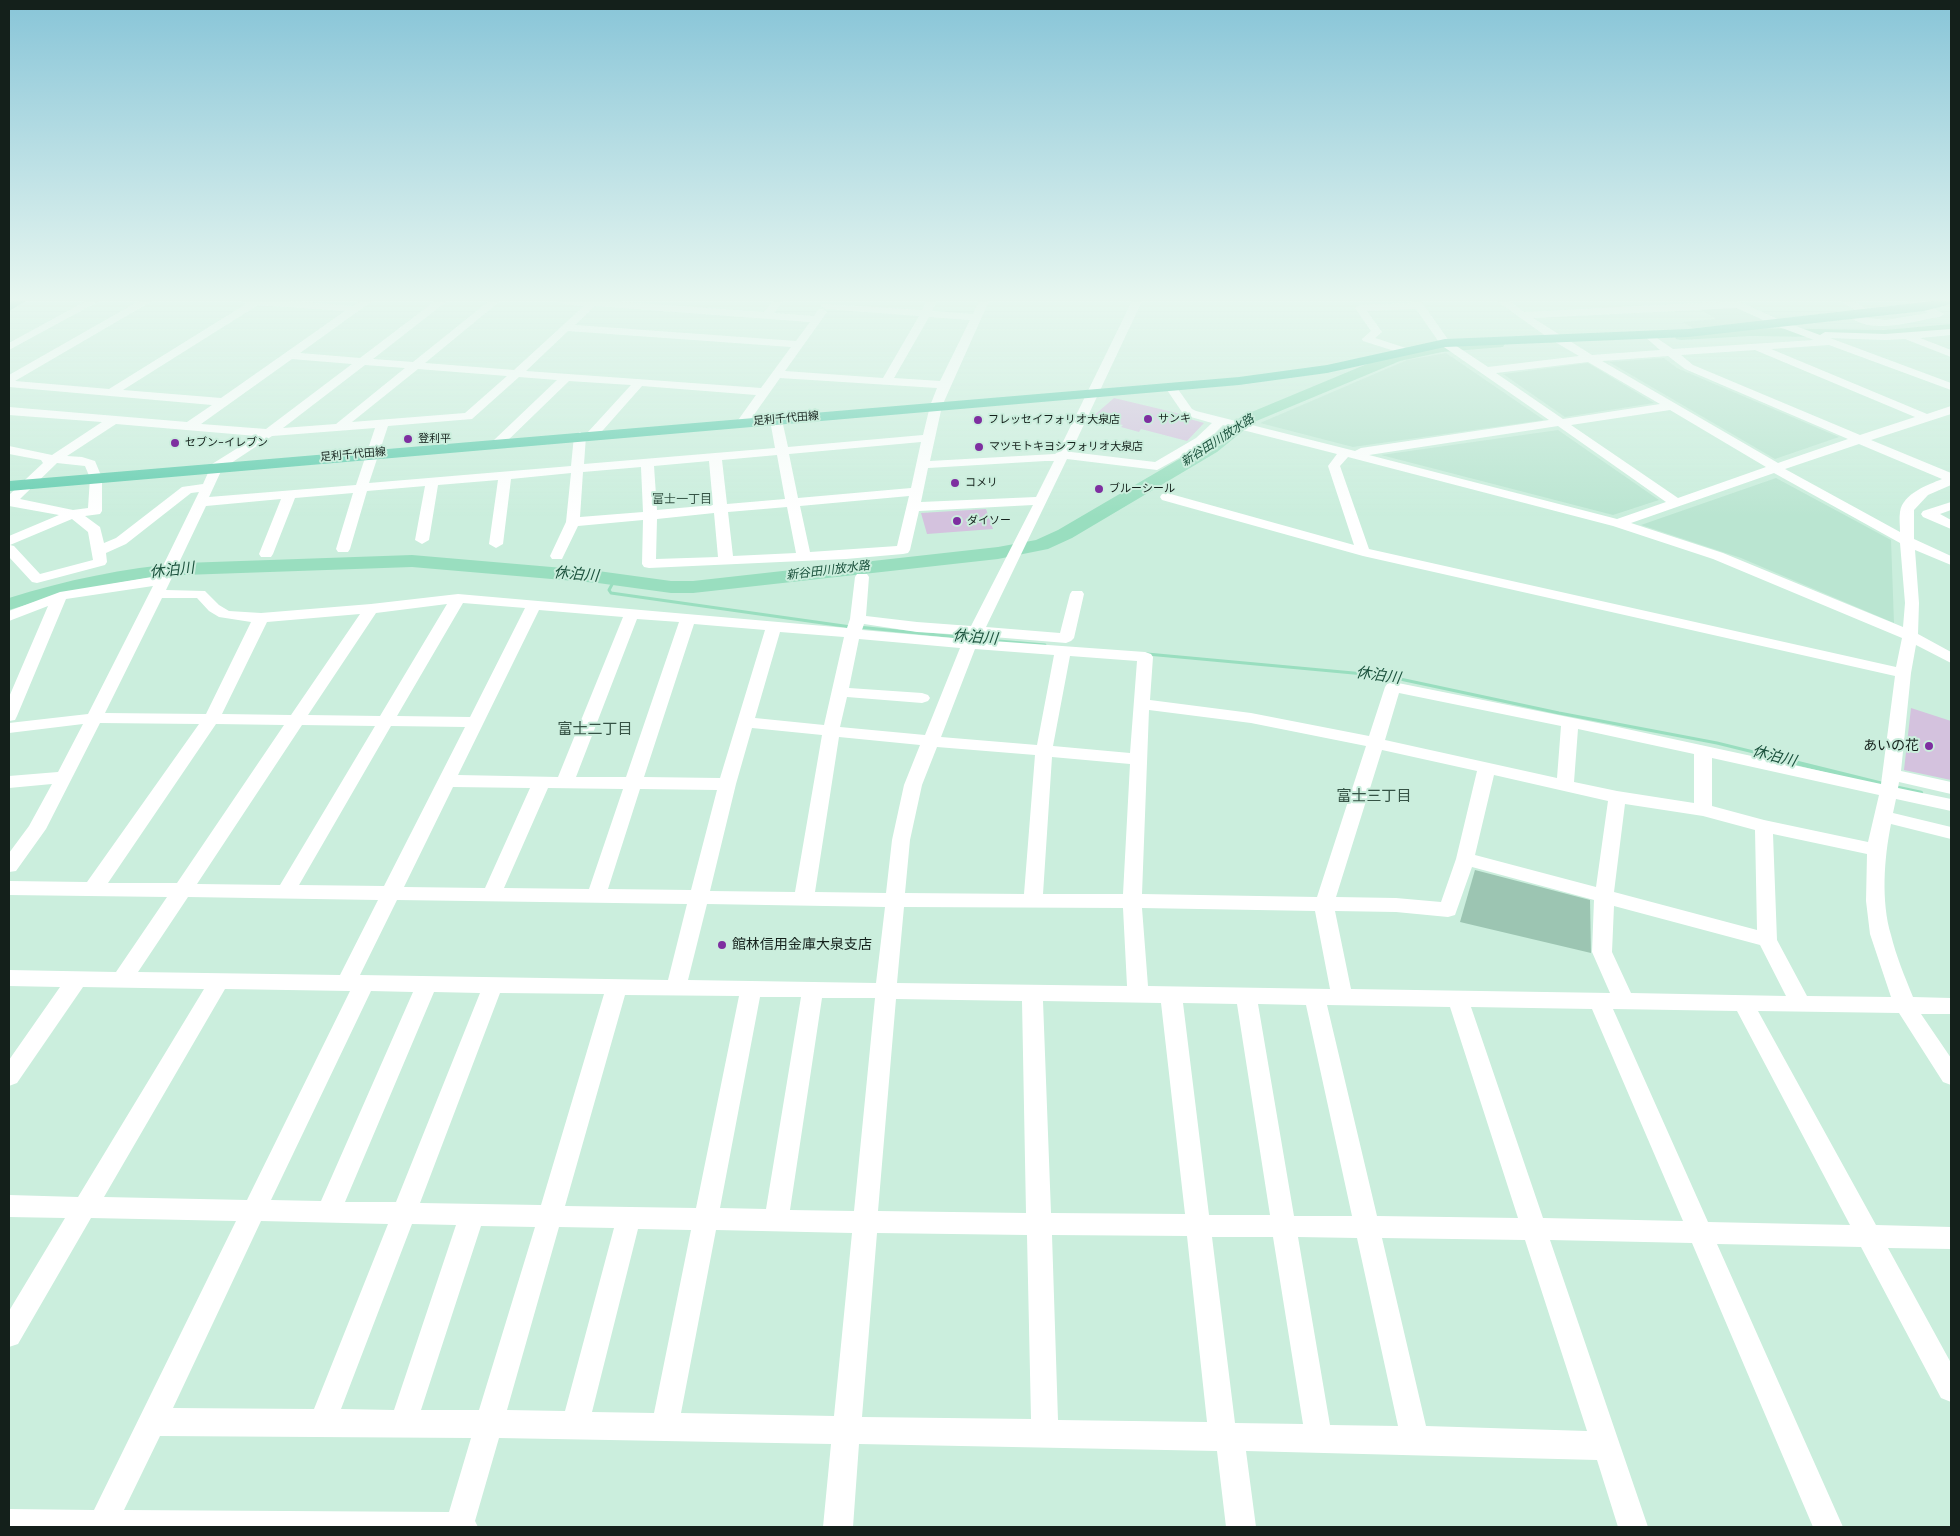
<!DOCTYPE html>
<meta charset="utf-8">
<style>
body{margin:0}
#map{position:relative;width:1960px;height:1536px;overflow:hidden;background:#cbeedd;font-family:"DM Sans",sans-serif}
canvas{display:block}
.frame{position:absolute;inset:0;border:10px solid #14201b;pointer-events:none}
</style>
<div id="map">
<canvas width="1960" height="1536"></canvas>
<div class="frame"></div>
</div>
<script>
const ctx = document.querySelector('canvas').getContext('2d');
ctx.lineJoin = 'round';
function paint(path, color) {
  ctx.fillStyle = color;
  ctx.fill(path, 'evenodd');
}
function trace(path, color, width, dash) {
  ctx.strokeStyle = color;
  ctx.lineWidth = width;
  ctx.lineCap = dash ? 'butt' : 'round';
  ctx.setLineDash(dash || []);
  ctx.stroke(path);
}
function write(font, color, halo, rows, align = 'center') {
  ctx.font = font + ' "DM Sans","Noto Sans JP",sans-serif';
  ctx.lineWidth = 4;
  ctx.setLineDash([]);
  ctx.textBaseline = 'middle';
  ctx.strokeStyle = halo;
  ctx.fillStyle = color;
  for (const [text, x, y, turn = 0] of rows) {
    ctx.save();
    ctx.translate(x, y);
    ctx.rotate((+turn || 0) * Math.PI / 180);
    ctx.textAlign = isNaN(turn) ? turn : align;
    if (halo) ctx.strokeText(text, 0, 0);
    ctx.fillText(text, 0, 0);
    ctx.restore();
  }
}
paint(new Path2D(`
 M1732,306L1762,319L1760,322L1693,328L1682,322L1716,319L1698,308Z
 M1446,353L1544,420L1353,447L1260,423L1407,360Z
 M1664,358L1677,368L1839,437L1775,459L1609,362Z
 M1588,363L1654,403L1565,417L1503,374Z
 M1558,430L1659,500L1613,515L1381,455Z
 M1776,478L1891,540L1894,623L1741,558L1641,525Z`), '#bae5d1');
paint(new Path2D(`
 M1475,870L1590,900L1591,953L1460,922Z`), '#9cc5b2');
trace(new Path2D(`
 M615,579L609,590L611,593L851,627
 M858,627L968,638
 M975,639L1045,645
 M1147,654L1386,676L1559,713L1717,743L1782,759`), '#99debf', 3);
trace(new Path2D(`
 M1777,758L1882,784
 M1893,787L1921,793`), '#99debf', 4.5);
paint(new Path2D(`
 M1951,324V332L1884,338L1751,336L1681,340L1676,339L1674,336L1676,333L1681,332L1751,328L1884,330Z
 M1498,340L1503,341L1505,344L1503,347L1442,352L1400,361L1254,422L1217,452L1072,538L1048,549L998,559L693,593H671L598,583L412,567L184,575L147,578L72,591L9,610V598C66,580 124,568 184,563L412,555L598,571L671,581H693L998,547L1036,540L1058,530L1205,444L1242,416L1391,354L1442,344Z`), '#99debf');
paint(new Path2D(`
 M1114,398L1181,414L1183,417L1204,423L1187,441L1141,429L1139,432L1121,427L1123,425L1091,418Z
 M986,509L993,529L927,534L921,513Z
 M1911,708L1951,721V780L1904,770Z`), '#d4c2de');
paint(new Path2D(`
 M86,301H99L9,350V343Z
 M139,301H152L15,381L109,389L246,304L241,301H289L353,306L360,301H372L300,353L360,358L435,301H447L373,359L413,362L489,301H500L425,363L514,370L584,306L563,304L558,301H607L764,312L773,301H783L774,313L814,316L818,310L822,309L827,312L785,371L883,378L919,316L826,309L821,306L822,304L922,310L927,301H935L936,303L932,311L973,314L979,301H989L942,406L930,461L1055,454L1058,452L1132,301H1142L1071,452L1155,462L1196,438L1212,423L1184,415L1165,387L1171,384L1175,385L1192,409L1196,411L1355,451L1361,448L1549,420L1441,345L1416,309L1367,311L1382,332L1375,338L1409,349L1410,351L1409,353H1401L1363,341L1362,339L1371,331L1355,308L1360,305L1412,303L1411,301H1421L1449,341L1488,367L1579,356L1550,339L1497,301H1509L1524,312L1738,301L1782,321L1820,335L1825,332L1885,334L1951,329V335L1920,338L1951,350V357L1905,339L1885,340L1830,338L1951,383V390L1829,345L1771,349L1927,414L1951,406V414L1871,440L1951,473V485L1928,495L1914,510V539L1951,556V565L1915,550L1919,603L1918,634L1951,652V663L1916,645L1911,673L1901,771L1951,782V794L1899,782L1898,788L1951,799V811L1896,799L1893,813L1951,827V839L1891,824C1884,859 1881,901 1891,935C1896,956 1905,977 1913,997L1951,998V1014H1921L1951,1058V1085L1943,1082L1899,1013L1758,1011L1876,1225L1951,1227V1249L1888,1248L1951,1363V1402L1941,1398L1861,1247L1717,1244L1843,1527H1813L1692,1243L1550,1240L1648,1527H1618L1597,1460L1246,1451L1256,1527H1226L1217,1451L859,1444L853,1527H823L831,1444L499,1438L475,1521L478,1527H9V1509L94,1510L236,1221L91,1218L18,1344L9,1347V1311L65,1218L9,1217V1195L78,1197L204,989L83,987L17,1083L9,1086V1060L60,987L9,986V970L116,972L167,897L9,895V881L87,882L199,724L100,723L46,829L16,871L9,872V853L29,826L52,784L9,788V776L58,772L83,724L9,733V723L88,714L153,586L66,599L17,716L15,720L9,721V697L48,606L9,621V611L60,592L158,576L199,492L191,493L126,544L106,553L107,562L105,565L37,583L32,582L9,557V536L59,515L9,506V495L43,463L41,460L9,454V446L52,455L102,422L9,415V407L187,422L212,405L9,387V375ZM258,305L345,311L221,398L123,390ZM595,306L810,322L796,341L575,325ZM1737,308L1774,325L1814,340L1673,349L1648,332L1643,335L1660,350L1592,355L1533,318ZM929,317L970,320L940,381L894,378ZM568,331L791,347L761,388L526,371ZM1755,350L1915,417L1860,435L1693,365L1681,355ZM1668,356L1685,369L1848,439L1778,463L1602,361ZM292,359L352,364L266,429L201,424ZM1588,362L1660,404L1563,419L1496,373ZM365,365L405,368L336,424L283,428ZM418,369L507,376L465,413L352,422ZM519,377L557,380L494,440L492,443L494,446H502L569,381L631,385L588,432L586,435L592,439L596,438L642,386L756,395L736,423L742,427L746,426L780,378L937,388L930,406L923,435L788,447L782,420L776,416L770,420L775,448L584,464L586,436L580,432L574,436L571,466L369,483L388,426L472,419ZM1670,410L1766,467L1678,498L1571,425ZM116,424L257,436L212,464L203,484L182,487L116,538L104,543L100,527L85,516L100,514L102,511V478L95,461L82,457L67,456ZM1223,425L1337,454L1328,466L1354,545L1167,493L1162,494L1160,497L1162,500L1363,556L1895,676L1881,784L1613,726L1393,682L1387,684L1385,687L1369,736L1251,713L1150,700L1153,657L1151,654L1145,652L979,640L981,636L1066,643L1071,641L1074,638L1084,594L1082,591H1072L1070,594L1060,633L986,627L1067,459L1157,470L1204,444ZM1558,426L1666,502L1617,519L1369,455ZM375,428L356,485L209,497L222,469L272,436ZM921,442L911,488L798,498L789,454ZM1859,444L1942,479C1928,485 1903,493 1900,512C1899,518 1900,525 1900,532L1785,469ZM777,455L785,499L727,504L722,460ZM1348,457L1613,526L1713,559L1902,638L1896,667L1369,549L1340,466ZM709,461L713,505L657,510L654,466ZM1045,461H1054L1036,497L921,502L928,468ZM57,463L85,466L90,478L88,508L73,510L20,499ZM641,467L643,512L580,517L583,472ZM571,473L566,522L550,556L552,559H562L578,526L643,520L642,564L644,567L649,568L846,559L903,554L908,553L910,550L919,511L1033,505L971,626L917,622L866,616L869,577L867,574H857L855,577L850,619L847,628L458,594L371,604L261,613L229,611L219,605L205,591L166,590L206,506L281,499L259,554L261,557H271L273,554L295,498L353,493L336,549L338,552H348L350,549L367,491L425,486L415,540L422,544L429,540L438,485L498,480L489,544L496,548L503,544L511,479ZM1774,473L1900,543L1905,603L1903,627L1723,553L1631,523ZM909,496L897,546L810,552L800,506ZM787,507L796,553L733,556L728,512ZM714,513L718,557L656,559L657,519ZM72,519L88,532L93,560L40,574L14,546L10,545ZM162,598H197L209,611L219,617L251,622L206,714L105,713ZM463,603L525,608L470,717L397,716ZM447,604L380,716L308,715L376,613ZM539,610L623,617L558,777L458,775ZM360,614L291,715L222,714L267,622ZM637,619L679,622L626,777H576ZM694,624L765,630L720,778L644,777ZM864,624L917,632L966,635L964,639L862,630ZM780,632L844,637L824,725L755,718ZM859,639L960,648L925,735L840,727L847,697L922,703L928,701L930,698L928,695L922,693L849,688ZM975,649L1054,655L1037,745L941,737ZM1070,656L1137,661L1130,753L1053,746ZM1399,693L1561,726L1557,778L1385,740ZM1149,710L1251,723L1366,746L1317,897L1142,894ZM216,724L284,725L177,883H108ZM302,725L375,726L280,885L197,884ZM391,726L465,727L384,886L299,885ZM752,728L822,735L795,892L710,891L736,784ZM1578,729L1694,754V803L1617,791L1574,782ZM839,737L920,745L904,785L892,840L886,893L815,892ZM937,747L1035,755L1024,894L905,893L910,840L922,785ZM1382,750L1477,771L1456,859L1441,902L1396,898L1336,897ZM1052,757L1130,764L1123,894H1043ZM1712,758L1879,795L1868,842L1764,820L1712,806ZM1494,775L1608,801L1596,887L1475,855ZM453,787L530,788L485,888L404,887ZM548,788L623,789L589,889L504,888ZM640,789L717,790L691,890L608,889ZM1625,804L1703,816L1755,830L1757,930L1614,892ZM1773,834L1867,854L1866,901L1870,934L1891,997L1807,996L1777,940ZM1472,867L1594,900L1592,952L1610,993L1351,989L1335,911L1396,912L1448,917L1455,915ZM188,897L378,900L340,975L138,972ZM397,900L687,904L668,980L360,975ZM707,904L885,907L876,983L688,980ZM1614,906L1760,945L1786,996L1631,993L1612,952ZM904,907L1123,908L1127,986L897,983ZM1142,908L1315,911L1330,989L1148,986ZM225,989L350,991L247,1200L104,1197ZM371,991L413,992L321,1201L271,1200ZM434,992L480,993L396,1202H345ZM500,993L604,994L541,1205L420,1203ZM625,995L739,996L696,1208L565,1206ZM760,997H801L766,1209L720,1208ZM822,998H875L854,1211L790,1210ZM896,999L1022,1001L1026,1213L878,1211ZM1043,1001L1161,1003L1185,1214L1051,1213ZM1183,1003L1237,1004L1270,1215H1209ZM1258,1004L1306,1005L1352,1216H1294ZM1327,1005L1450,1007L1518,1218L1377,1216ZM1471,1007L1592,1009L1683,1221L1543,1218ZM1613,1009L1737,1011L1850,1225L1708,1222ZM261,1221L388,1224L314,1409L173,1408ZM412,1224L456,1225L394,1410L341,1409ZM481,1226L535,1227L479,1410H421ZM559,1227L614,1228L565,1411L507,1410ZM638,1229L691,1230L654,1413L592,1412ZM716,1230L852,1233L834,1416L681,1413ZM877,1233L1027,1235L1031,1419L862,1417ZM1052,1235L1187,1236L1207,1422L1058,1420ZM1212,1237H1273L1303,1424L1235,1423ZM1298,1237L1357,1238L1398,1426L1330,1425ZM1382,1238L1525,1240L1587,1431L1426,1426ZM160,1436L471,1438L449,1512L124,1510Z
 M1841,301H1854L1872,313L1867,316L1863,315Z
 M1907,301H1920L1944,314L1939,317C1913,321 1869,336 1848,315L1853,312L1869,318L1886,320L1928,313Z
 M1951,502V510L1940,514L1951,520V529L1923,517L1921,514L1923,511Z`), '#fff');
paint(new Path2D(`
 M11,301H26L9,311V302Z
 M1933,301H1951V304L1924,311L1688,337L1445,347L1327,373L1239,385L9,491V481L1239,377L1327,365L1445,339L1688,329Z`), '#67ceb1');
const sky = ctx.createLinearGradient(0, 0, 0, 516);
sky.addColorStop(0, '#88c5d8');
sky.addColorStop(0.58, '#e8f7f0');
sky.addColorStop(1, '#e8f7f000');
ctx.fillStyle = sky;
ctx.fillRect(0, 0, 1960, 516);
for (const [x, y, r, color] of [
 [1148,419,5,"#7e2fa0"],
 [978,420,5,"#7e2fa0"],
 [408,439,5,"#7e2fa0"],
 [175,443,5,"#7e2fa0"],
 [979,447,5,"#7e2fa0"],
 [955,483,5,"#7e2fa0"],
 [1099,489,5,"#7e2fa0"],
 [957,521,5,"#7e2fa0"],
 [1929,746,5,"#7e2fa0"],
 [722,945,5,"#7e2fa0"]
]) {
  const dot = new Path2D();
  dot.arc(x, y, r, 0, 2 * Math.PI);
  ctx.fillStyle = color;
  ctx.fill(dot);
  trace(dot, '#cbeedd', 2);
}
write('11px', '#14201b', '#cbeedd', [
 ["足利千代田線",786,419,-5],
 ["足利千代田線",353,455,-5]
]);
write('11px', '#14201b', '#cbeedd', [
 ["サンキ",1158,419],
 ["フレッセイフォリオ大泉店",988,420],
 ["登利平",418,439],
 ["セブン-イレブン",185,443],
 ["マツモトキヨシフォリオ大泉店",989,447],
 ["コメリ",965,483],
 ["ブルーシール",1109,489],
 ["ダイソー",967,521]
], 'left');
write('italic 12px', '#1a513c', '#cbeedd', [
 ["新谷田川放水路",1218,441,-33],
 ["新谷田川放水路",828,571,-7]
]);
write('12px', '#355345', '#cbeedd', [
 ["富士一丁目",682,500]
]);
write('14px', '#14201b', '#cbeedd', [
 ["あいの花",1919,746],
 ["館林信用金庫大泉支店",732,945,"left"]
], 'right');
write('italic 15px', '#1a513c', '#cbeedd', [
 ["休泊川",172,571,-6],
 ["休泊川",576,575,5],
 ["休泊川",975,638,5],
 ["休泊川",1378,676,8],
 ["休泊川",1774,757,14]
]);
write('15px', '#355345', '#cbeedd', [
 ["富士二丁目",595,730],
 ["富士三丁目",1374,797]
]);
</script>
